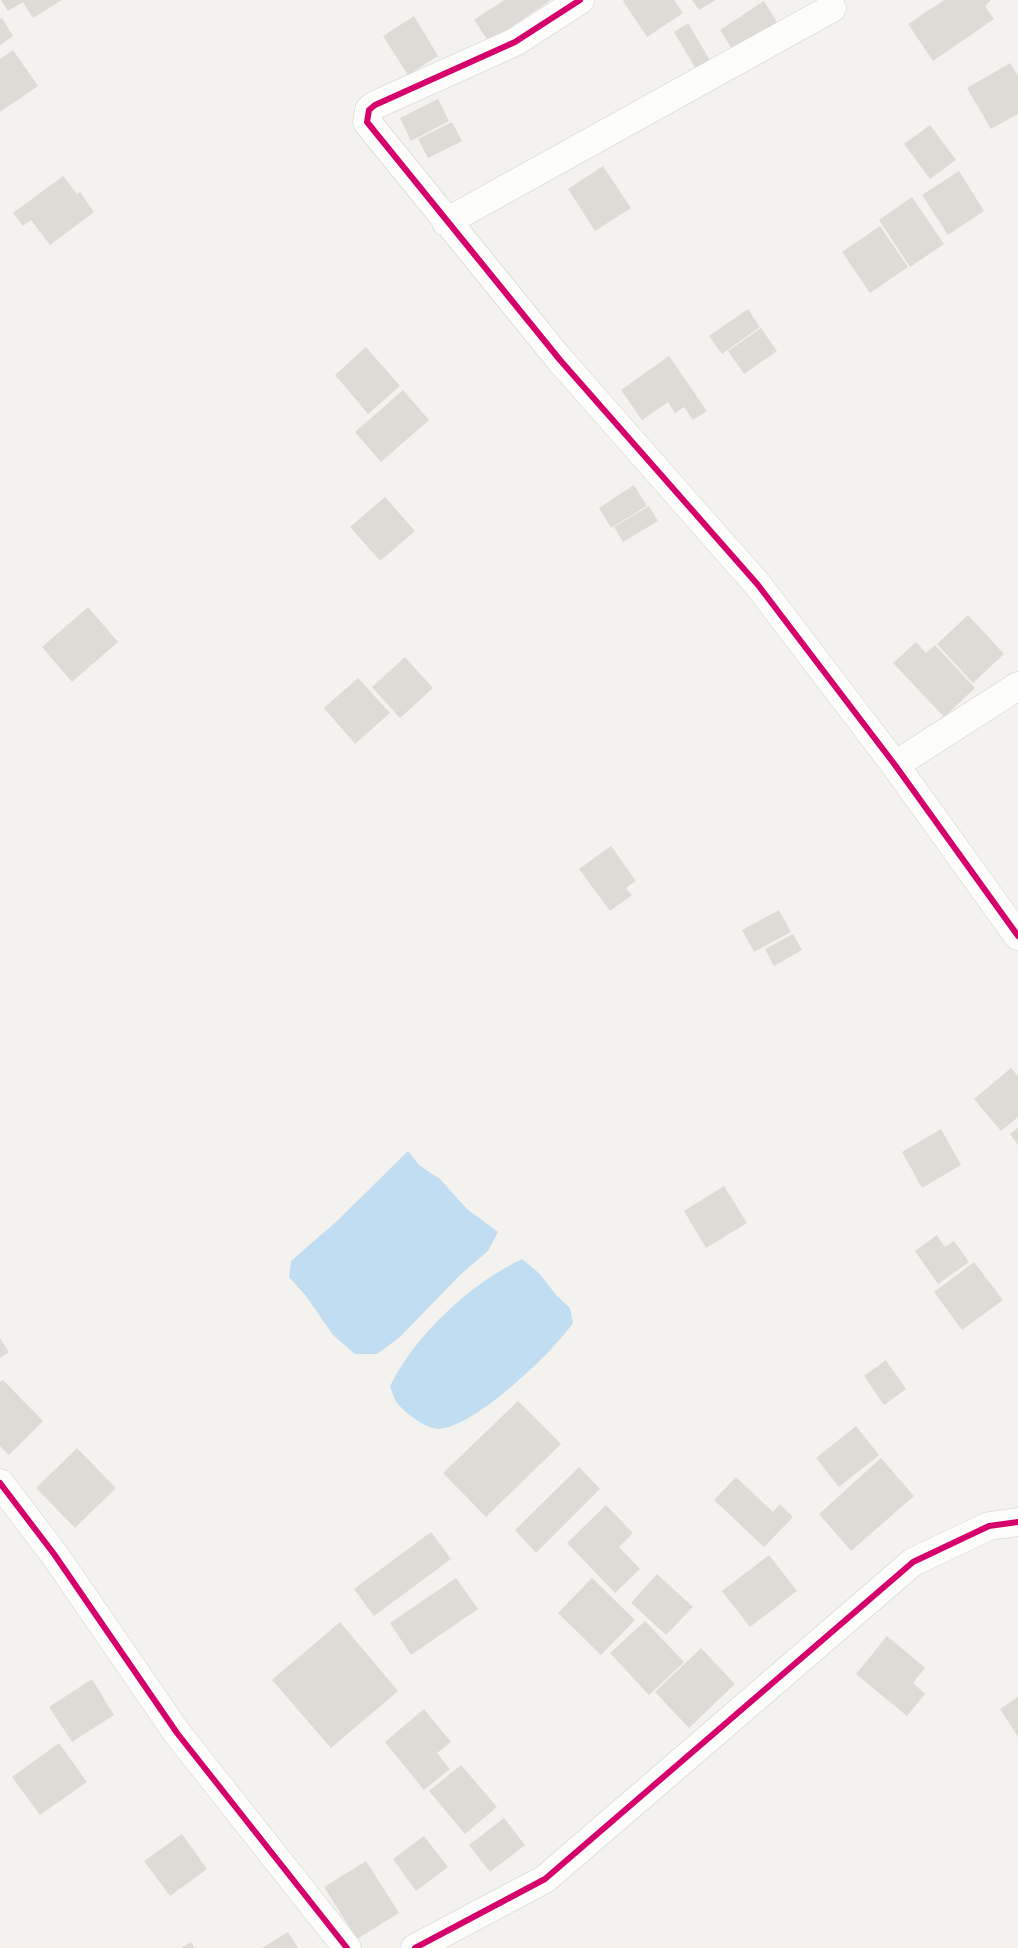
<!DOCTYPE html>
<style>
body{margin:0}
canvas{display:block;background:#f4f2ee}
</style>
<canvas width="1018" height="1948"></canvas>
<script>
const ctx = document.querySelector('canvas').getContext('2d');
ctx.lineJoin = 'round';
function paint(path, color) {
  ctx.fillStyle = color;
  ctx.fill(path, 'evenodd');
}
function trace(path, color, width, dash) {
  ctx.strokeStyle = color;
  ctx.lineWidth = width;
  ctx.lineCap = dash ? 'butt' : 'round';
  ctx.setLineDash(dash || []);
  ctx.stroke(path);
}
paint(new Path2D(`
 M408,1151L419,1165L440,1179L467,1209L498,1232L488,1251L460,1275L400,1337L377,1354H355L333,1335L306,1296L289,1277L291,1261L337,1221Z
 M522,1259L540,1274L556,1295L570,1308L573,1323C553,1352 475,1427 439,1429C426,1429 405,1413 397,1403C394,1399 392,1391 390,1386C416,1334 470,1284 522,1259Z`), '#c0ddf1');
paint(new Path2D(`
 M1,0H62L33,18L23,2L8,11Z
 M504,0H551L489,42L474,20Z
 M624,0H674L683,13L647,37L623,1Z
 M692,0H716L699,10Z
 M944,0H991L985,6L994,19L933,61L908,24Z
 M764,1L778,24L734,52L720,30Z
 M414,16L438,56L408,75L383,36Z
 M2,18L13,36L0,45V19Z
 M688,23L711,62L697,71L674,32Z
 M13,50L38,86L0,112V59Z
 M1010,63L1018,76V114L991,129L967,88Z
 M438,99L449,121L411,141L400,118Z
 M452,122L462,141L428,158L418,139Z
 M930,125L956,160L930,179L904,144Z
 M603,166L631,208L595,231L568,189Z
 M959,171L984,211L948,235L922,195Z
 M63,176L77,194L80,192L94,212L50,245L31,220L23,226L13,213Z
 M912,197L944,244L910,267L879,220Z
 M880,226L908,267L870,293L842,252Z
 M748,309L760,327L722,354L709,336Z
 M761,328L777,351L744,374L728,351Z
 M366,347L400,386L368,414L335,375Z
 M669,356L707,411L693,420L684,407L675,413L668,402L642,420L621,390Z
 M403,390L429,420L381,462L355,432Z
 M634,485L647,506L611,528L599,508Z
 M385,497L415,531L380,561L350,527Z
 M649,506L658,521L623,542L614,527Z
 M88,607L118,642L72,682L42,647Z
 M968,615L1004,654L973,683L937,644Z
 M916,642L926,653L935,645L975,688L944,717L893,663Z
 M405,657L433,688L400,718L372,687Z
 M358,678L390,713L355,744L324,708Z
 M611,846L636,881L626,888L632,895L610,911L579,869Z
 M779,910L791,932L754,952L742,930Z
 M793,934L802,950L774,966L765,949Z
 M1011,1068L1018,1076V1117L1001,1131L974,1099Z
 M1018,1128V1145L1010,1134Z
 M941,1129L961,1165L922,1188L902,1152Z
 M724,1186L747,1223L706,1248L684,1211Z
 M937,1235L945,1247L954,1241L969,1262L938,1284L915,1251Z
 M974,1262L1003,1300L962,1330L934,1292Z
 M0,1338L9,1352L0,1358Z
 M886,1360L906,1389L884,1405L864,1376Z
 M3,1380L43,1421L9,1455L0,1446V1382Z
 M518,1401L561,1444L486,1517L443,1473Z
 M856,1426L879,1455L839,1487L816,1458Z
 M77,1448L116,1488L75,1528L36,1488Z
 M881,1458L914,1496L851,1551L819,1514Z
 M579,1467L600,1489L536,1553L515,1530Z
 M736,1477L773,1512L780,1504L793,1517L764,1547L714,1500Z
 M606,1505L633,1533L619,1547L640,1569L615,1593L567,1543Z
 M431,1532L451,1559L374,1616L354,1589Z
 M769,1555L797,1591L750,1627L722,1591Z
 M657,1574L693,1607L666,1635L631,1603Z
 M456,1578L478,1609L411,1655L390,1623Z
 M592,1578L635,1620L601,1655L558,1613Z
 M645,1621L684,1662L649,1695L610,1653Z
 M340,1622L398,1691L331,1748L272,1680Z
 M887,1636L925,1668L913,1683L925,1694L907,1716L856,1674Z
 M701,1648L735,1684L689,1728L655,1692Z
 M92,1679L114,1715L72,1742L49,1707Z
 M1018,1697V1737L1000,1709Z
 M424,1709L451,1742L437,1753L450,1769L424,1790L385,1742Z
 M59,1743L87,1782L40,1815L12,1777Z
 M461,1765L497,1807L465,1834L429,1791Z
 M504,1818L525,1845L490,1872L469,1845Z
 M182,1834L207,1869L170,1896L144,1861Z
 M424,1836L448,1867L416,1891L393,1859Z
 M366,1861L399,1913L357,1939L324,1887Z
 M288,1932L298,1948H262Z
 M191,1942L195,1948H181Z`), '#dedbd6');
const minor = new Path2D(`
 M580,0L515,42L375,105L369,110L367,122L560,360L758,585L895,765L1018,936
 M446,222L832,8
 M895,765L1018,686
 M0,1483L54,1554L177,1733L347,1948
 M415,1948L545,1879L913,1562L989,1526L1018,1522`);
trace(minor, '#d2d0cb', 29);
trace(minor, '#fdfdfc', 28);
trace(new Path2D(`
 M580,0L515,42L375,105L369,110L367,122L560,360L758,585L895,765L1018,936
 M0,1483L54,1554L177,1733L347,1948
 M415,1948L545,1879L913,1562L989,1526L1018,1522`), '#d6006c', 6);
</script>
